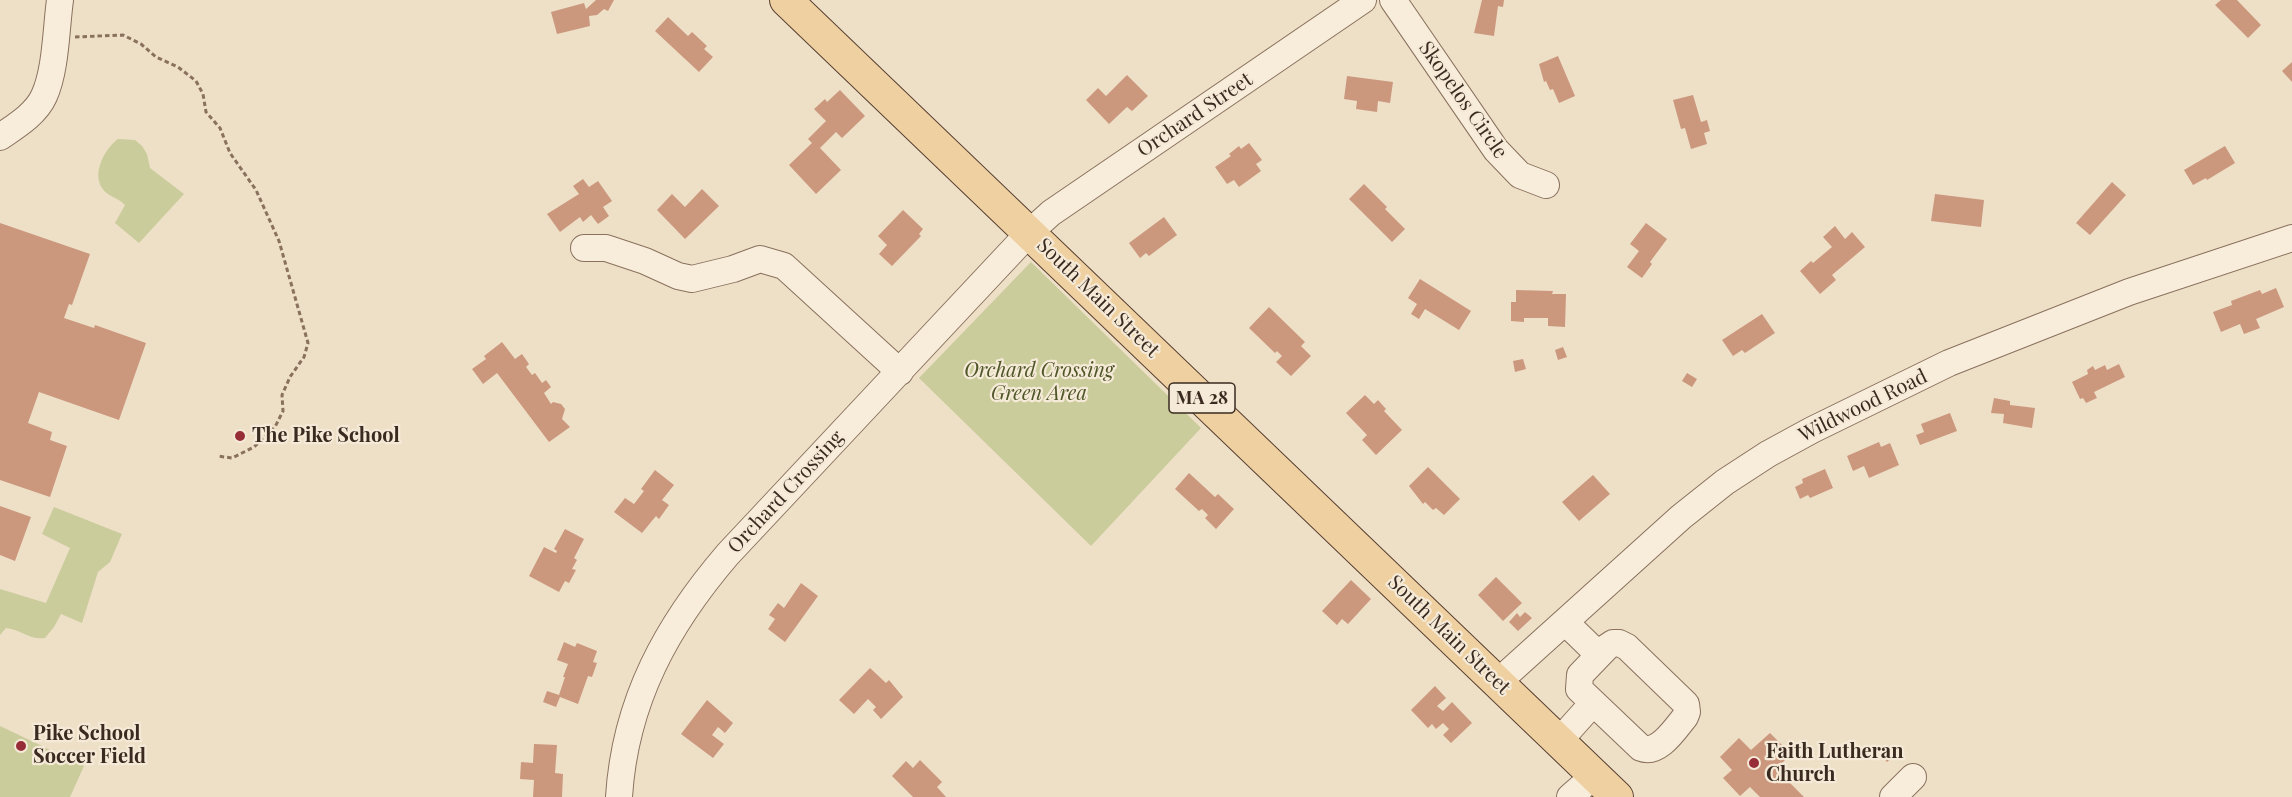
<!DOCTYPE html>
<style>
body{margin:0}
canvas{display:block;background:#eedfc7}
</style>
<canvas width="2292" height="797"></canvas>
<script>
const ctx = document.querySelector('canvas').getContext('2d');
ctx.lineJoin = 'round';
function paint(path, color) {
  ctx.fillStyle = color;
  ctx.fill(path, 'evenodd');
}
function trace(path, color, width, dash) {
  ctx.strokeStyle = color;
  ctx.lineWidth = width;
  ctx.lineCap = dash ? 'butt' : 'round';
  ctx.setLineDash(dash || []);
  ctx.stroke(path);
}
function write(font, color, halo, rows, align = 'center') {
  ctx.font = font + ' "Playfair Display",serif';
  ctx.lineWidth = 4.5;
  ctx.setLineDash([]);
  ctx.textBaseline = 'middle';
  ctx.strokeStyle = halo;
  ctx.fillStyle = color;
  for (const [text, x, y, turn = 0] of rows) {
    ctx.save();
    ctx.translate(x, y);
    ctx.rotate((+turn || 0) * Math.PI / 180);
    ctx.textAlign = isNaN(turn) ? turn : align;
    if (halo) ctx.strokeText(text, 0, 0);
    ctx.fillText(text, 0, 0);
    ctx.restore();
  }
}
paint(new Path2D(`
 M118,139L135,140L142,146L147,154L150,168L184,194L139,243L115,223L125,205C119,199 114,198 108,194C88,180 103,150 118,139Z
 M1031,262L1201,428L1091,546L919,378Z
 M54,507L122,534L110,562L98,572L82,623L61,614L54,627L45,638C29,640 22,630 6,628L0,635V589L46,603L70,548L42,534Z
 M0,726L84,766L70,797H0Z`), '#cacc9b');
paint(new Path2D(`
 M596,0H614L608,11L604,9L597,15L589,16L590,26L557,34L551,12L584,3L586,9Z
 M1482,0H1504L1503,7L1498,6L1494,36L1474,33Z
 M2221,0H2237L2261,25L2248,38L2215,5Z
 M668,17L688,36L692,32L707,46L704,49L713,57L699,72L655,31Z
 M1558,56L1575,96L1559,103L1553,89L1550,90L1546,81L1544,82L1539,64Z
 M2292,62V82L2282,71Z
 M1127,75L1148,96L1132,111L1127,107L1109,124L1086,100L1098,88L1106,96Z
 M1347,76L1393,82L1390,103L1378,101L1377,112L1356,109L1357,101L1344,99Z
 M840,90L865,116L842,138L836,132L820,148L841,170L816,194L789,165L812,143L808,139L826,121L814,109L825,99L827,102Z
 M1693,95L1701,122L1707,120L1710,131L1704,133L1707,144L1691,149L1685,128L1681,129L1673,100Z
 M1249,143L1262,160L1256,164L1261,171L1239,187L1234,180L1227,184L1215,167L1231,156L1229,154L1239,146L1241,149Z
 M2225,146L2235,163L2207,180L2206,178L2193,185L2184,170Z
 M583,179L589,187L598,181L612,201L603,207L609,216L598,224L591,215L583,222L580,217L560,232L547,214L579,194L573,186Z
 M2112,182L2126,195L2090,235L2076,223Z
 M1364,184L1387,207L1385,209L1405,229L1392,242L1349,199Z
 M702,189L719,206L685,239L657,210L672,194L685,207Z
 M1935,194L1984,200L1981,227L1931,221Z
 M903,210L923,229L919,234L921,236L892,266L879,254L887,245L878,236Z
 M1164,217L1177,235L1149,256L1146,253L1140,258L1129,243Z
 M0,223L90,254L72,305L69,304L64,318L94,328L95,325L146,343L119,420L39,392L28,423L52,432L50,440L67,446L50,497L0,480Z
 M1646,223L1667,239L1650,262L1652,264L1642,278L1627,267L1639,251L1630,244Z
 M1835,226L1845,239L1852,232L1865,247L1832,275L1836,280L1820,294L1800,271L1811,261L1813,263L1832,247L1823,237Z
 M1420,279L1471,311L1459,330L1425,309L1419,319L1411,314L1417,304L1408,298Z
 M2276,288L2284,307L2256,319L2260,328L2244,334L2240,324L2221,332L2213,312L2232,305L2231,301L2260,290L2262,294Z
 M1516,290L1553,291L1552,294H1566L1565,327L1548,326V318H1524V322L1511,321V302H1516Z
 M1269,307L1305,342L1301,346L1311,356L1291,376L1276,362L1282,356L1277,351L1275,353L1249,328Z
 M1762,314L1775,333L1745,353L1742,350L1733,356L1722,340Z
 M502,342L515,359L522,354L529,364L526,367L532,375L535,373L542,383L546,380L551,387L544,393L551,404L553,402L561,404L565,409L562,419L570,427L549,442L497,373L483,384L472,369L486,359L484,356Z
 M1563,347L1567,357L1558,360L1555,350Z
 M1523,359L1526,369L1515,372L1513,361Z
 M2119,364L2125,377L2094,392L2097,398L2086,403L2083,398L2080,399L2072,382L2088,374L2087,370L2093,366L2095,370L2105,365L2107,370Z
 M1687,373L1697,379L1692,387L1682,381Z
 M1365,395L1374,404L1378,400L1386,409L1384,411L1402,430L1376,455L1362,440L1367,435L1346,413Z
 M1994,398L2010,401V405L2035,408L2032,428L2003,423L2004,414L1991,413Z
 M1950,413L1957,431L1920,445L1916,435L1924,432L1921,424Z
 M1879,442L1881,447L1890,443L1899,465L1869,478L1864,466L1853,471L1847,456Z
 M1428,467L1460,499L1444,515L1436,508L1433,510L1425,502L1423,504L1409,486Z
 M1825,469L1833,488L1810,498L1808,495L1800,499L1795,487L1803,483L1802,479Z
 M655,470L674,485L662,500L669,505L659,519L656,516L642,533L614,512L625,498L634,504L644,491L641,489Z
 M1189,473L1215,497L1218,494L1234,509L1216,529L1205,518L1208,515L1202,509L1199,511L1175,489Z
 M1593,475L1610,494L1579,521L1562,502Z
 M0,506L31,517L15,561L0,555Z
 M565,529L584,539L574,558L577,560L572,569L576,570L569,583L565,581L559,592L529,576L544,547L556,553L557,551L554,549Z
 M1496,577L1522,603L1503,621L1478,595Z
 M1351,580L1371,599L1348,624L1342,619L1337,625L1322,611Z
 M801,583L818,596L785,642L768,629L775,619L769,615L778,603L784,608Z
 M1525,612L1532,618L1518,631L1509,622L1517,613L1520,617Z
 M564,642L575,647L577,643L597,651L593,662L597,663L592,677L588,676L578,704L560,697L556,707L543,702L547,691L559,695L565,677H563L568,664L557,660Z
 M870,668L886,683L889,680L903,697L881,719L873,710L876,707L868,699L854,714L839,700Z
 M1435,686L1446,698L1437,706L1443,711L1452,702L1472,723L1451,743L1443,735L1449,729L1443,723L1436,729L1432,724L1428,728L1411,710Z
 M707,700L733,723L725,733L718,727L712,735L724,744L713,758L681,734Z
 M1770,733L1791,754L1776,769L1804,797H1760L1750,787L1740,796L1723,778L1732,770L1720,757L1739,738L1751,750Z
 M534,744L557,745L555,773L563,774L562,797H533L534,780L520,779L521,762L533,763Z
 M1890,745L1897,754L1887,762L1880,753Z
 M920,760L942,782L937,787L946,797H913L892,776L906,761L913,768Z`), '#cb987e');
const minor = new Path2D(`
 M1393,0L1496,150L1520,175L1546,185
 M0,137C16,126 36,114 44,96C56,70 56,29 60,0
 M584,248H606L645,261L678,276L692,279L733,269L760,259L784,266L900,372
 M1566,623L1599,655
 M1613,643H1619L1627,647L1686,704L1687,712L1685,717C1675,729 1659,755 1641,748L1579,689L1580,675L1607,647Z
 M1498,682L1681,517L1725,482L1768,454L1812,430L1949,363L2129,292L2292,238
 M1559,741L1593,703
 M619,797C625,701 667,625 728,554L1029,233L1051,213L1363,0
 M1570,797L1595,775
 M1893,797L1913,777`);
const major = new Path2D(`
 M786,0L1617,797`);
trace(minor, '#89715d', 28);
trace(major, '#573f31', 34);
trace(new Path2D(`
 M75,37L123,35L141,44L156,57L178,67L196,81L203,94L206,112L220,128L230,153L256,190L279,241L308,343L304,357L290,377L282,395L283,411L275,427L254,447L232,458L217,456`), '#89715d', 3, [4.5, 3]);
trace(minor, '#f8eddb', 26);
trace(major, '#efd0a1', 32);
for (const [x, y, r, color] of [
 [240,436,6,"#972e37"],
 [21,746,6,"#972e37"],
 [1754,763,6,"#972e37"]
]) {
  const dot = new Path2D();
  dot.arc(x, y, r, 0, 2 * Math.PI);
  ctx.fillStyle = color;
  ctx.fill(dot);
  trace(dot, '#f5ead7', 2);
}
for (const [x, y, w] of [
 [1202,398,66]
]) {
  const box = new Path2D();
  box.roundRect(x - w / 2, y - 15, w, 30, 4.5);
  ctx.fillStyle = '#f5ead7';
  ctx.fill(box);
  trace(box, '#3a2a20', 1.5);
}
write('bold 18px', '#3a2a20', null, [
 ["MA 28",1202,398]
]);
write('20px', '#3a2a20', '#f5ead7', [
 ["Skopelos Circle",1463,100,55],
 ["Orchard Street",1195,115,-34],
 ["South Main Street",1098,298,44],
 ["Wildwood Road",1863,406,-26],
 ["Orchard Crossing",786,492,-47],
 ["South Main Street",1449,635,44]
]);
write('italic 20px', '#4e5627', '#f5ead7', [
 ["Orchard Crossing",1039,371],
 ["Green Area",1039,394]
]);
write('bold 20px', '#3a2a20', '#f5ead7', [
 ["The Pike School",252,436],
 ["Pike School",33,734],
 ["Soccer Field",33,757],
 ["Faith Lutheran",1766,752],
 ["Church",1766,775]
], 'left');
</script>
